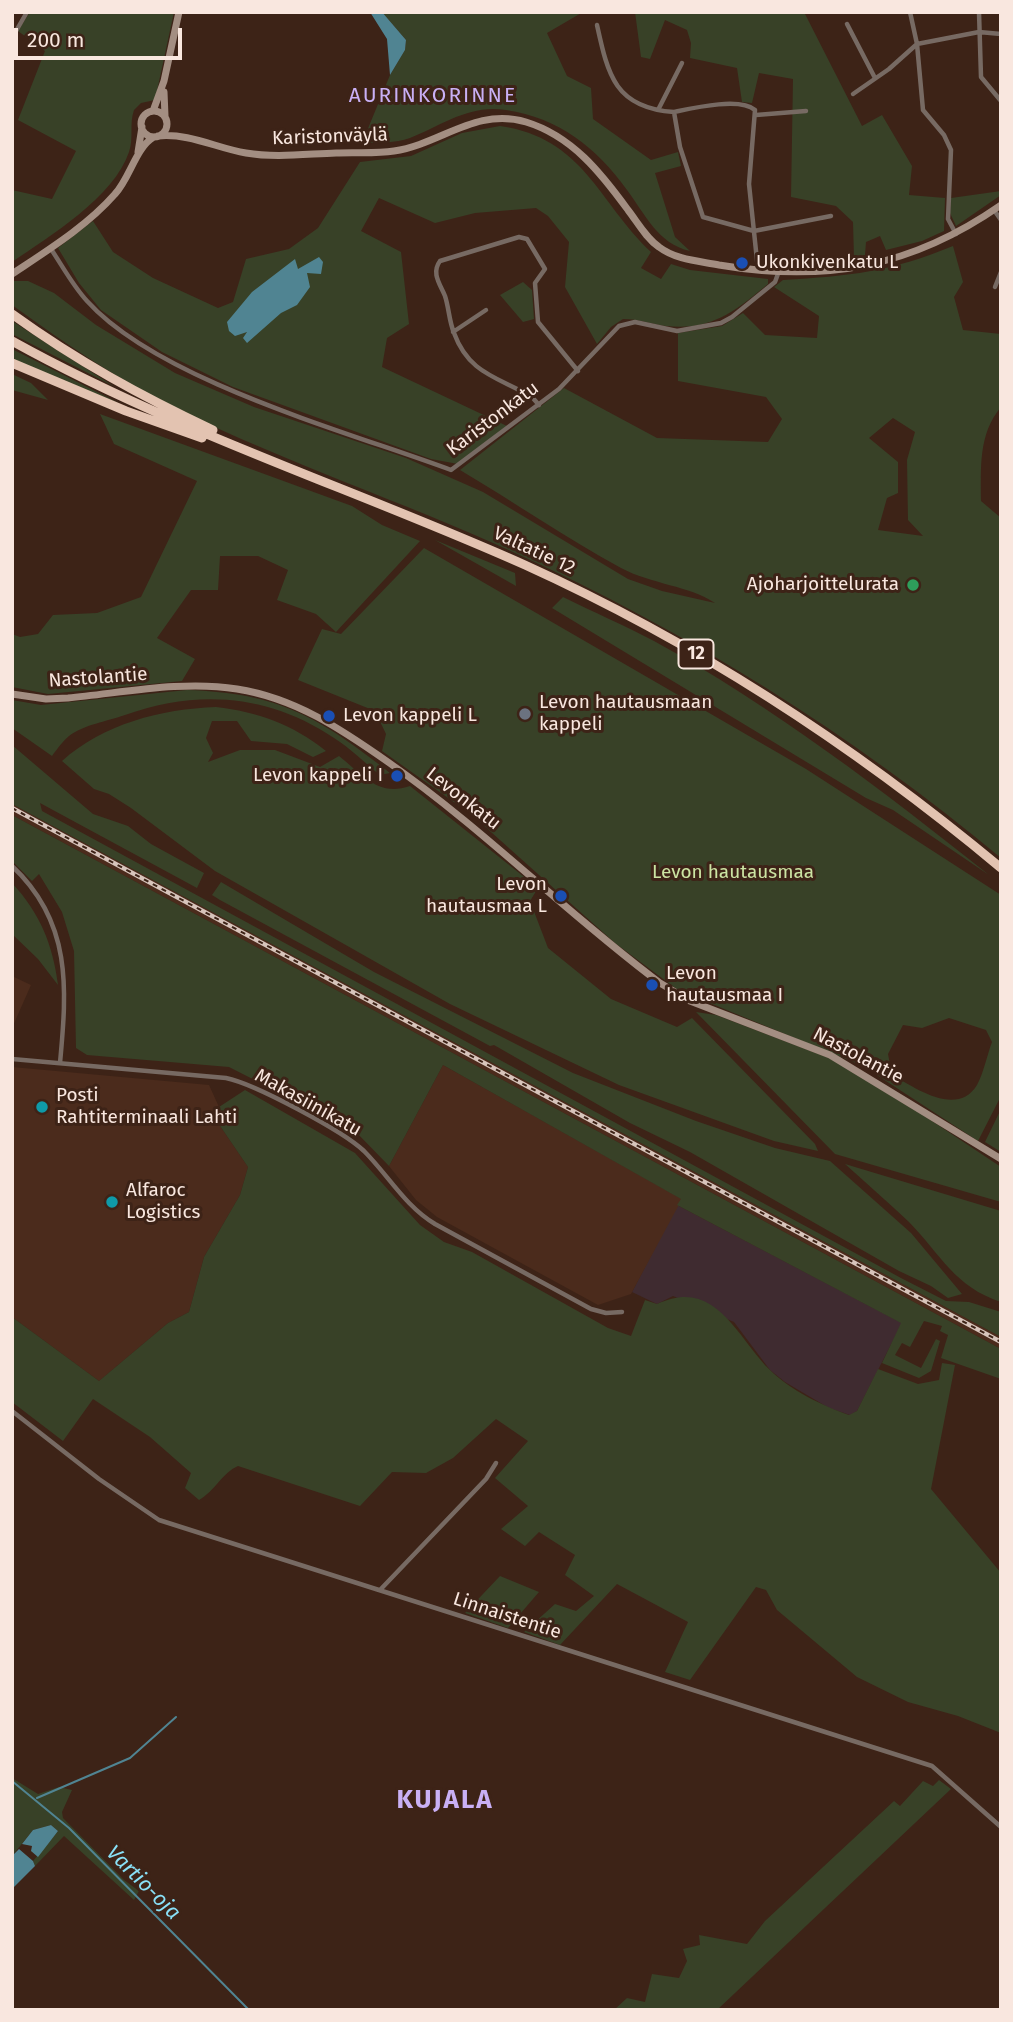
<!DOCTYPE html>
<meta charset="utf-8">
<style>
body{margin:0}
#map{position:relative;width:1013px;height:2022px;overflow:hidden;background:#3d2317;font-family:"Fira Sans",sans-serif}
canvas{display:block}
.frame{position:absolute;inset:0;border:14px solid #f9e7df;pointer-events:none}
.scale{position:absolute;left:14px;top:28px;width:168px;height:32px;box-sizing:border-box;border:4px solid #f9e7df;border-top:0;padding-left:9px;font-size:21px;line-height:24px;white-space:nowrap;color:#f9e7df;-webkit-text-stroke:5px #3d2317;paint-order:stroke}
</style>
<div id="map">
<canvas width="1013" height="2022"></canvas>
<div class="frame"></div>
<div class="scale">200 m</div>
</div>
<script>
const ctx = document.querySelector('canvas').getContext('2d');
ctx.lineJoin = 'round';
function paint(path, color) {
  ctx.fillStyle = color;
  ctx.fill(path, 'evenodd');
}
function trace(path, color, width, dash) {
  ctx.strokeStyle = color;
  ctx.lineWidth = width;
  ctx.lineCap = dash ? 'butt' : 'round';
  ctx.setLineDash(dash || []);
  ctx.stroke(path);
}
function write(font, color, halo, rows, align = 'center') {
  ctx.font = font + ' "Fira Sans",sans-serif';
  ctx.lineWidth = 6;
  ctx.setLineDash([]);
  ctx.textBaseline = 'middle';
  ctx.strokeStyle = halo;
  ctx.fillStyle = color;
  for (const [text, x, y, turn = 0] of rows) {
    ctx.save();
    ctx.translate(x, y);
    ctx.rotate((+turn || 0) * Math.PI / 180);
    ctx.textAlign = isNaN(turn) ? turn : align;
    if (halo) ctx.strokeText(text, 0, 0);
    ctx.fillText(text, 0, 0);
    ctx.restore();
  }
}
paint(new Path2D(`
 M677,1205L902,1323L857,1411L850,1415L829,1408L785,1382L770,1370L734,1322L673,1296L657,1304L632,1292Z`), '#3f2b30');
paint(new Path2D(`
 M12,804L1001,1337V1349L12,815Z
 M12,976L31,985L12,1028Z
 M443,1065L682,1199L631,1294L598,1305L437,1217L416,1200L389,1166Z
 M12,1067L209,1085L219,1107L216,1120L248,1167L240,1195L204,1257L189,1312L168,1323L99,1381L12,1317Z`), '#4b2b1c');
paint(new Path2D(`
 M30,12H174L155,100L141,103L134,110C129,124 134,138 129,152C114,197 50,236 12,262V190L52,199L76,151L18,120L45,51L18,31Z
 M382,12H583L547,33L567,76L591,88L593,119L651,160L678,152L681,166L655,173L675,237L690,251C658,244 645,214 627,190C596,147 559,118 506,110C470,104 442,125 410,138C395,143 378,143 362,143L390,75L405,50L406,40Z
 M635,12H804L862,126L882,115L912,166L909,195L945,198L944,231L922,241L886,250L880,236L866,242L865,255L854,258L853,222L836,206L791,197L793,79L759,73L752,103L742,102L737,68L690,58L691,43L687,30L665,20L650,59L641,57Z
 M500,126C584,138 598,202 651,252L641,268L661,279L671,264L690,270L768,279V284C735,311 712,331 666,326C651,324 639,319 623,319L611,327L597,344L565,287L569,242L548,216L536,208L475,213L435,223L379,198L361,231L401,252L409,324L387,338L382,367L507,426L458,464L431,459L233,387L162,352L101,310L79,283L58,248L93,221L113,252L153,278L218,308L233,302L246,259L289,249L318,228L360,162L411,156L462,133Z
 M1001,191V195L956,226L950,213L951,198Z
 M953,246L963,282L954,297L963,330L1001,334V407C978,434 981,469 981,501L1001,518V858C852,734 689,632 513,552C404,502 289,464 181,411C121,382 66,344 12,305V281H28L54,293L96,325L175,373L254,407L406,458L483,492L628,579L662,591L715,603C690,586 651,584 621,568C566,538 514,502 460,470L564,388L657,438L768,442L782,419L766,397L678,381V333L722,326L743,313L765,335L817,338L819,316L774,287L783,280C850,276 890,272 953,246ZM893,418L915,432L907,460L908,520L923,536L878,530L887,498L898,493V462L869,438Z
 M523,282L532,290L534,319L523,322L500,295Z
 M12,321L115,387L12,334Z
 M12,349L119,403L12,360Z
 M12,374L31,383L48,400L12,390Z
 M100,414L352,506L382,525L420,541L336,632L316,614L277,600L288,570L258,556H220L218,590H191L157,638L195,659L182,681L48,694L12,687V634L20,637L38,634L53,615L97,613L141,597L197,481L114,444Z
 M435,540L515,573L516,586Z
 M424,548L806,769L1001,895V1096L978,1141L863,1066L678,990L615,943L472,815L382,751L386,734L375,711L298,680L322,629L341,634ZM949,1018L986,1030L992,1042C987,1055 984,1072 977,1085C957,1118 914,1087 892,1075L888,1054L903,1025L922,1028Z
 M563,597C593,612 624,625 654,641C774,707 882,790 989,875L893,810L866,798L552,608Z
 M187,690C279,693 319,717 390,773L380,775C365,763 350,748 334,738C269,694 197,689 125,715C108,721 83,725 69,736C63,741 57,749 52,756L12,728V700L41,705Z
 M216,707C258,712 292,724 326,751L313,757L287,744L251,741L237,721H212L206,738L213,753L208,762L240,750H275L320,767L339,756C363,775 378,797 410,786L538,888L530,901L548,948L611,999L677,1027L692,1018L815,1144L818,1151L774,1141L619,1085L450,1004L215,871L131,808L109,794L94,789L62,761C103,724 161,709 216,707Z
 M12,745L93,814L128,826L151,844L204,873L197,888L40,803L42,811L901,1278L946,1301L969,1302L1001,1312V1337L12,804Z
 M12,815L1001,1349V1379L941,1358L948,1335L940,1331L942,1326L924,1321L910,1347L902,1343L895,1355L921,1368L936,1339L940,1341L931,1371L919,1378L882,1363L901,1323L677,1205L681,1199L443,1065L389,1166L355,1131L229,1067L87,1055L76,1048L74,951L62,912L39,874L32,881L12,861Z
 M221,882L374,972L573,1073L696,1121L775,1148L830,1161L911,1233L962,1294L948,1298L931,1286L899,1271L690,1152L630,1123L494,1045L490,1046L220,900L212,895Z
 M12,883C40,913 53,945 58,985L38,959L12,934Z
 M696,1012L716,1015L829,1058L929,1119L1001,1167V1202L835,1154Z
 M245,1090L355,1153L420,1225L444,1242L472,1252L608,1328L631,1336L645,1300L657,1304C716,1276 737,1338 770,1370C790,1390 823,1406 849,1415L857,1411L878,1369L918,1384L939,1380L942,1363L955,1365L931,1489L1001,1573V1733L958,1716L908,1702L857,1677L777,1610L766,1590L756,1587L690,1680L665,1672L688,1622L617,1584L560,1645L524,1632L555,1604L576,1611L594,1596L565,1575L575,1555L539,1532L525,1546L501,1529L528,1506L495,1478L528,1441L496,1419L453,1458L426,1473L392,1472L360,1506L238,1466C222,1473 215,1491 199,1500L185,1488L191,1473L150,1437L93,1399L63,1441L12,1402V1317L99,1381L168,1323L189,1312L204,1257L240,1195L248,1167L216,1120L219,1107Z
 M1001,1109V1152L985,1142Z
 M845,1164L1001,1211V1302C955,1287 941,1255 909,1222C888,1202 866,1183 845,1164Z
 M500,1576L539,1592L508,1628L465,1613Z
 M12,1778L38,1794L59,1787L72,1790L62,1812L63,1818L124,1880L139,1891L134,1900L64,1836L35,1866L33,1861L58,1831L51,1825L33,1830L12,1856Z
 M939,1780L951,1789L717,2010H614L627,1998L645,2002L652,1974L679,1978L687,1961L683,1949L700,1945L699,1935L747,1944L765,1921L894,1801L900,1806L923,1781L933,1786Z`), '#384127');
paint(new Path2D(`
 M370,12H382L406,40L405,50L390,75L387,39Z
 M319,257L323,262L321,274L307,273L310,287L297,305L281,313L247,343L243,338L247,332L235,336L229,331L227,322L252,292L295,259L298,269Z
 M51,1825L58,1831L38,1857L31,1851L32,1846L22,1844L33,1830Z
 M19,1849L33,1861L35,1866L12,1889V1856Z`), '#508492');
trace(new Path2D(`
 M12,1781L69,1828L249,2010
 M37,1798L130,1758L176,1717`), '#508492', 2);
trace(new Path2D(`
 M910,12L917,44L923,110L944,135L951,150L948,219L956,234
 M979,12L981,77L1001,101
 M847,24L875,78
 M597,25C608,75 615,108 674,112L680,147L703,217L754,231L831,216
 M12,38L27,12
 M853,94L889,69L917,44L979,32L1001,34
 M658,110L682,63
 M674,112C693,108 740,97 755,110L749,184L758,270
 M756,115L806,111
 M994,210L1001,220
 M51,249C63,267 73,286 87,301C159,381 349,432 451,470L559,389L619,326L635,322L677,331L721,323L732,317L775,282L779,271
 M995,287L1001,272
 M453,332L486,310
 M539,405L532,397C498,377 469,374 454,333C449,321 449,308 445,296C440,284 431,273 440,261L519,237L527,239L545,269L535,283L538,322L578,371
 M12,866C72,922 67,988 60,1063
 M12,1059L226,1078C255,1084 343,1131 364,1151C388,1175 405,1206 435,1224L591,1309L606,1313L622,1312
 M12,1411L99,1479L159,1520L932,1766L1001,1827
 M380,1590L486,1479L496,1463`), '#776a63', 4.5);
trace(new Path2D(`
 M164,92L165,116
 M153,111L164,81L179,12
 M141 124a13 13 0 1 1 26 0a13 13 0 1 1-26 0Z
 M158,136C190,133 216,148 246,153C275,158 306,154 336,153C355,152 375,154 394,151C441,144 476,107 526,122C572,136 601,173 628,210C638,223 646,238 659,247C676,260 699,261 719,265C826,283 912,267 1001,205
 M138,152L142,127
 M12,274C48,250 87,226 115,194C130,178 136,147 154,137
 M12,694L46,699L68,698C122,693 182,680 237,689C295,698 341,729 388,762C484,829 566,913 660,983L690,1001L830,1055L1001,1159`), '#a38e82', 7);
trace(new Path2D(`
 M12,314C77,361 141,396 213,430
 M12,341C176,432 355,489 525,565C697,643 856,747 1001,868
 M12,363L126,411L202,438`), '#e3c3b1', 9);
const rail = new Path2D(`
 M12,808L1001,1342`);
trace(rail, '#d7c4bb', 4.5);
trace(rail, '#3d2317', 2, [5]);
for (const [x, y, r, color] of [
 [742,263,7,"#1a4fb4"],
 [913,585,7,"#2e9e5b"],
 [525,714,7,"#6b7280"],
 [329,716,7,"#1a4fb4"],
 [397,776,7,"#1a4fb4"],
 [561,896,7,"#1a4fb4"],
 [652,985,7,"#1a4fb4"],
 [42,1107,7,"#0f9aa8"],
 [112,1202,7,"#0f9aa8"]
]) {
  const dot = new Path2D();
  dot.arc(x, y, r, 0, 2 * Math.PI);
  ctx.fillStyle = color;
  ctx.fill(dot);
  trace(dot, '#3d2317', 2.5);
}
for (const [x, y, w] of [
 [696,654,35]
]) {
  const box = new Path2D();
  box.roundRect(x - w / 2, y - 14.5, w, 29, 5);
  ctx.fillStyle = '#3d2317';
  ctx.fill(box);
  trace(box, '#f9e7df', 2);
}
write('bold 18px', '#f9e7df', null, [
 ["12",696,654]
]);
write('19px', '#f9e7df', '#3d2317', [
 ["Karistonväylä",330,137,-2],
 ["Karistonkatu",493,419,-37],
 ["Valtatie 12",534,551,25],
 ["Nastolantie",98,678,-4],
 ["Levonkatu",463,799,38],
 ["Nastolantie",858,1056,28],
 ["Makasiinikatu",308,1103,29],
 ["Linnaistentie",507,1616,18]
]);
write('19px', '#f9e7df', '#3d2317', [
 ["Ukonkivenkatu L",756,263],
 ["Ajoharjoittelurata",899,585,"right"],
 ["Levon hautausmaan",539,703],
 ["kappeli",539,725],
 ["Levon kappeli L",343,716],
 ["Levon kappeli I",383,776,"right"],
 ["Levon",547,885,"right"],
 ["hautausmaa L",547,907,"right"],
 ["Levon",666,974],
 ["hautausmaa I",666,996],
 ["Posti",56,1096],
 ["Rahtiterminaali Lahti",56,1118],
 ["Alfaroc",126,1191],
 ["Logistics",126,1213]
], 'left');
write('19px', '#cce4a3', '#3d2317', [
 ["Levon hautausmaa",733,873]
]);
ctx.letterSpacing = '2px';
write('21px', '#c9b0f5', '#3d2317', [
 ["AURINKORINNE",433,96]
]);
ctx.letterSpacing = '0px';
write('italic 21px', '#89e0f7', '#3d2317', [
 ["Vartio-oja",143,1883,45]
]);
ctx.letterSpacing = '2px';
write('bold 26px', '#c9b0f5', '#3d2317', [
 ["KUJALA",445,1801]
]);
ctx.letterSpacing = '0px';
</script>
